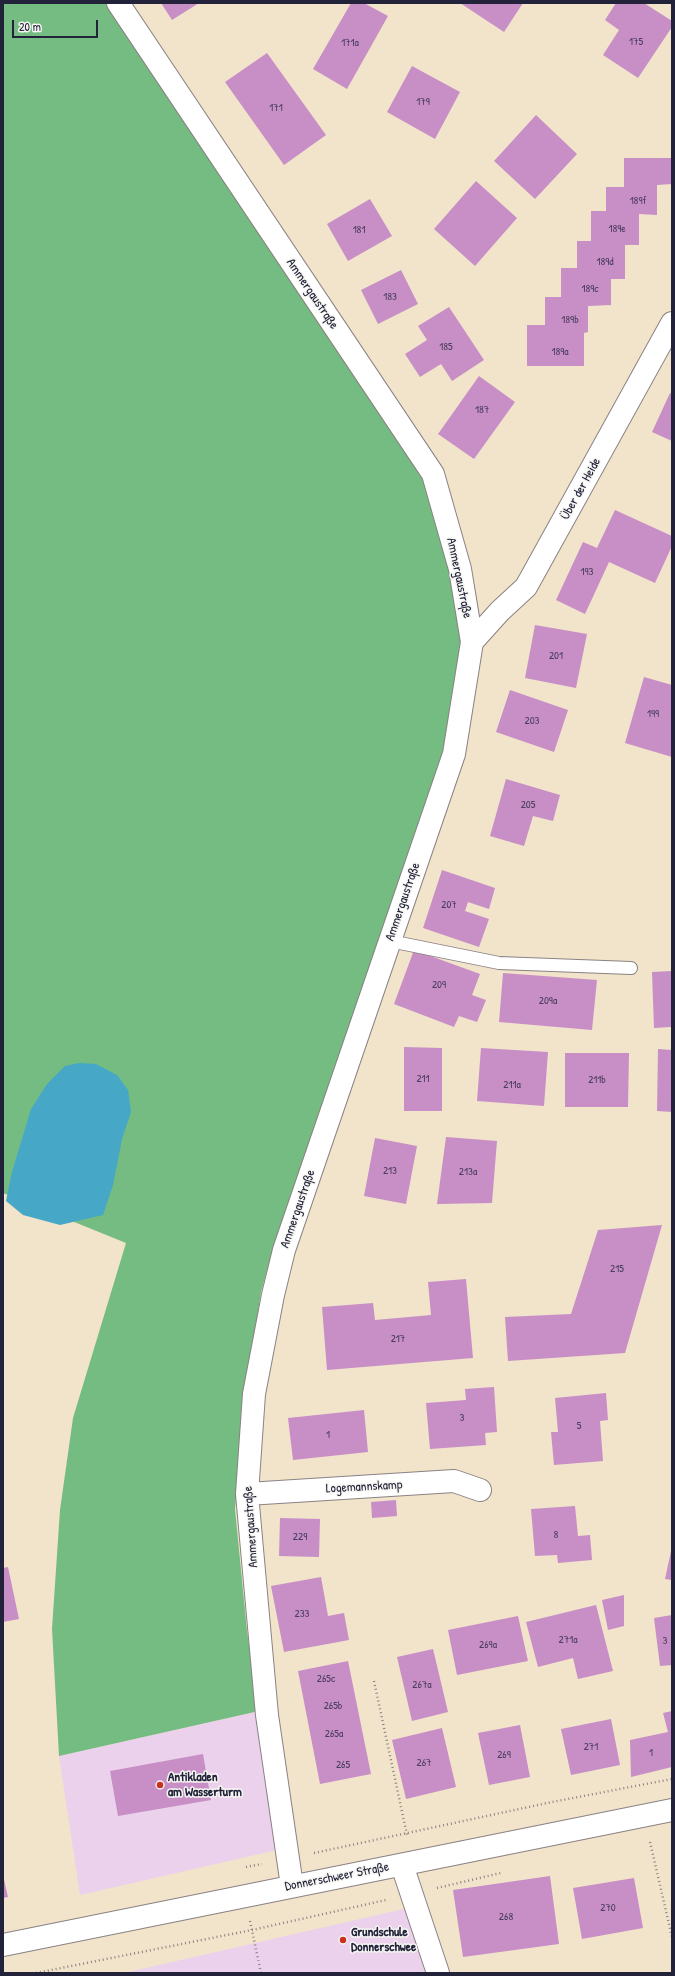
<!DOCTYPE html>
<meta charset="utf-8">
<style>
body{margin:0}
#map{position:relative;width:675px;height:1976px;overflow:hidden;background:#f2e3cb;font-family:"Patrick Hand",sans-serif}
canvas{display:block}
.frame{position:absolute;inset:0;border:4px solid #22223b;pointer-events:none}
.scale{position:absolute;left:12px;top:20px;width:86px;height:18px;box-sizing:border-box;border:2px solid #22223b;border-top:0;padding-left:5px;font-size:12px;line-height:14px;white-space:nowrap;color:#22223b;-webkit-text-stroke:3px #f6f6f2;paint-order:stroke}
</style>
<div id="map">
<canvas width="675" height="1976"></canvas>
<div class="frame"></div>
<div class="scale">20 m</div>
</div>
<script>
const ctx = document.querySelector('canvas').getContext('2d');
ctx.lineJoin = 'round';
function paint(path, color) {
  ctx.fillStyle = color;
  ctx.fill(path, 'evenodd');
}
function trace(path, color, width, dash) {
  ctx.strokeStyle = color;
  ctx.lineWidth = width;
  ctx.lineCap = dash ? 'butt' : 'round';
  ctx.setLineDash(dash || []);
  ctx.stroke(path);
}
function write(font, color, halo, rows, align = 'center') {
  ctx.font = font + ' "Patrick Hand",sans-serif';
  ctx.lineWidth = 3;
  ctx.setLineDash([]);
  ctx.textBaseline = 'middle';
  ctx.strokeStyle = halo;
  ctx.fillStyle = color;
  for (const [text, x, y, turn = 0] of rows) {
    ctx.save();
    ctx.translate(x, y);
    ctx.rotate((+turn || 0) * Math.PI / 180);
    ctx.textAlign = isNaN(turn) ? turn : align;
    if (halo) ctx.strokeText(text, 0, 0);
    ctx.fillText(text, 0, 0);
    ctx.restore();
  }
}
paint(new Path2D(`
 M259,1711L277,1850L80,1895L59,1756Z
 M408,1908L431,1973H124Z`), '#ebd1ec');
paint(new Path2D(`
 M3,3H107L424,478L453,576L463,644L447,752L274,1245L261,1292L246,1390L235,1509L247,1631L259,1711L59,1756L52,1629L60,1510L73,1418L126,1243L3,1193Z`), '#74bc81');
paint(new Path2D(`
 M79,1063L96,1064L117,1075L128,1090L131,1112L122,1139L113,1185L103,1215L60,1225L23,1215L6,1201L12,1172L31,1109L47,1084L65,1066Z`), '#46a8c6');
paint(new Path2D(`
 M161,3H199L172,20Z
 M351,3H364L388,16L347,89L313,69Z
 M460,3H523L504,32Z
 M616,3H644L672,21V27L638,78L603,55L619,30L605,20Z
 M267,53L326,135L284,165L225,82Z
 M412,66L460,92L435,139L387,112Z
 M536,115L577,154L535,199L494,161Z
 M624,158H672V184L657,185V215L639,214V245H625V279H611V305L588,306V332L584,333V366H527V325H545V297H561V268H577V241H591V211H606V187H624Z
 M476,181L517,218L475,266L434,229Z
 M370,199L392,236L348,261L327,224Z
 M401,270L418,304L378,324L361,290Z
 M449,307L484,360L452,381L441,364L420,377L405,354L427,340L418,326Z
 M479,376L515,402L474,459L438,434Z
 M670,393L672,394V441L652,432Z
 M615,510L672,536V546L655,583L609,562L585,614L556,600L583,542L597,548Z
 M535,625L587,634L576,688L525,678Z
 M644,677L672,685V757L625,743Z
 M510,690L568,710L554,752L496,732Z
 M506,779L560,795L553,821L533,816L524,846L490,836Z
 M442,870L495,888L489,909L468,902L465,911L489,919L479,947L423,928Z
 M414,950L480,974L472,995L486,1000L477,1022L459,1016L454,1027L394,1004Z
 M672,971V1027L654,1028L652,972Z
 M503,973L597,980L592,1030L499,1022Z
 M404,1047L442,1048V1111H404Z
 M481,1048L548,1052L544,1106L477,1101Z
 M658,1049L672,1050V1112L657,1111Z
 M565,1053H629L628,1107H565Z
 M446,1137L497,1141L492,1203L437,1204Z
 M375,1138L417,1146L406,1204L364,1196Z
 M662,1225L625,1353L508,1361L505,1317L571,1314L598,1230Z
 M466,1279L473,1358L327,1370L322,1307L373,1303L375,1320L431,1315L428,1282Z
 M494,1387L497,1432L485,1433L486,1445L430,1449L426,1403L466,1400L465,1389Z
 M606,1393L608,1420L600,1421L603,1461L554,1465L551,1432H558L555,1398Z
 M364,1410L368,1452L293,1460L288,1418Z
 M396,1500L397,1516L372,1518L371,1502Z
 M575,1506L578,1536L590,1535L592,1560L558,1563L557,1555L535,1556L531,1509Z
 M280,1518L320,1519L319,1557L279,1556Z
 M671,1551H672V1580L665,1579Z
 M8,1567L19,1619L3,1622V1568Z
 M321,1577L328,1616L344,1613L349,1640L284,1652L271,1586Z
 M624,1595V1626L608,1630L602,1600Z
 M596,1605L613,1671L578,1679L573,1658L538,1667L526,1622Z
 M672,1615V1665L660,1666L654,1618Z
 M518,1616L528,1661L457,1675L448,1630Z
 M433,1649L448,1712L412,1721L397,1657Z
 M348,1661L371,1774L320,1784L298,1671Z
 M672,1711V1767L631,1777L630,1740L668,1732L663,1713Z
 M611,1719L620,1765L571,1775L561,1729Z
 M520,1725L530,1777L489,1785L478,1733Z
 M442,1728L456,1787L406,1799L392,1740Z
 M203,1754L211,1800L118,1816L110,1771Z
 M3,1875L8,1897L3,1898Z
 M550,1876L559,1944L463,1957L453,1890Z
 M634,1878L643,1928L582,1939L573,1888Z`), '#c78fc6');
const lane = new Path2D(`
 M390,941L499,963L631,968`);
const street = new Path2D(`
 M118,3L433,474L460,569L472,642L454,754L284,1250L273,1295L254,1394L247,1494L267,1715L292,1886
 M472,642L500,611L526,587L672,323
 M247,1494L454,1481L480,1490
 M402,1865L438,1973`);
const secondary = new Path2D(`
 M3,1945L672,1810`);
trace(lane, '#8a8283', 14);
trace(street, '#8a8283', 24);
trace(secondary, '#8a8283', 24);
trace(new Path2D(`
 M374,1681L407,1835
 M650,1842L672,1937
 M314,1853L552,1802L672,1779
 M246,1867L262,1864
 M437,1888L501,1873
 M250,1921L261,1973
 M36,1973L252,1930L386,1900`), '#8a8283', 2.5, [1, 3]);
trace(lane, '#fff', 12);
trace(street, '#fff', 22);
trace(secondary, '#fff', 22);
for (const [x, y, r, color] of [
 [160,1785,4,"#c8321e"],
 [343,1940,4,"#c8321e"]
]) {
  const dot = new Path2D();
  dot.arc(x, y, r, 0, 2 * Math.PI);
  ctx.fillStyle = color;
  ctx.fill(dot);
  trace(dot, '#f6f6f2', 1.5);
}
write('11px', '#4b3d5e', null, [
 ["175",636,42],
 ["171a",350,43],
 ["179",423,102],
 ["171",276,108],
 ["189f",638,201],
 ["189e",617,229],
 ["181",359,230],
 ["189d",605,262],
 ["189c",590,289],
 ["183",390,297],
 ["189b",570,320],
 ["185",446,347],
 ["189a",560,352],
 ["187",482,410],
 ["193",587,572],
 ["201",556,656],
 ["199",653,714],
 ["203",532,721],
 ["205",528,805],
 ["207",449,905],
 ["209",439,985],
 ["209a",548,1001],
 ["211",423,1079],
 ["211b",597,1080],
 ["211a",512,1085],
 ["213",390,1171],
 ["213a",468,1172],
 ["215",617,1269],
 ["217",398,1339],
 ["3",462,1418],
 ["5",579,1426],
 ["1",328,1435],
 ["8",556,1535],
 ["229",300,1537],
 ["233",302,1614],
 ["271a",568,1640],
 ["3",665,1641],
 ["269a",488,1645],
 ["265c",326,1679],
 ["267a",422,1685],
 ["265b",333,1706],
 ["265a",334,1734],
 ["271",591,1747],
 ["1",651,1753],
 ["269",504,1755],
 ["267",424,1763],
 ["265",343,1765],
 ["270",608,1908],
 ["268",506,1917]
]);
write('13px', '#22223b', '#f6f6f2', [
 ["Ammergaustraße",312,294,56],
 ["Über der Heide",581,489,-61],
 ["Ammergaustraße",459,578,78],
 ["Ammergaustraße",403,902,-71],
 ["Ammergaustraße",298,1209,-71],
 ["Logemannskamp",364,1487,-3],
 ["Ammergaustraße",251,1527,-94],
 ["Donnerschweer Straße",337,1877,-11]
]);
write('bold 13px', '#22223b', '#f6f6f2', [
 ["Antikladen",168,1778],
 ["am Wasserturm",168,1793],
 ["Grundschule",351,1933],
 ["Donnerschwee",351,1948]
], 'left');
</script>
